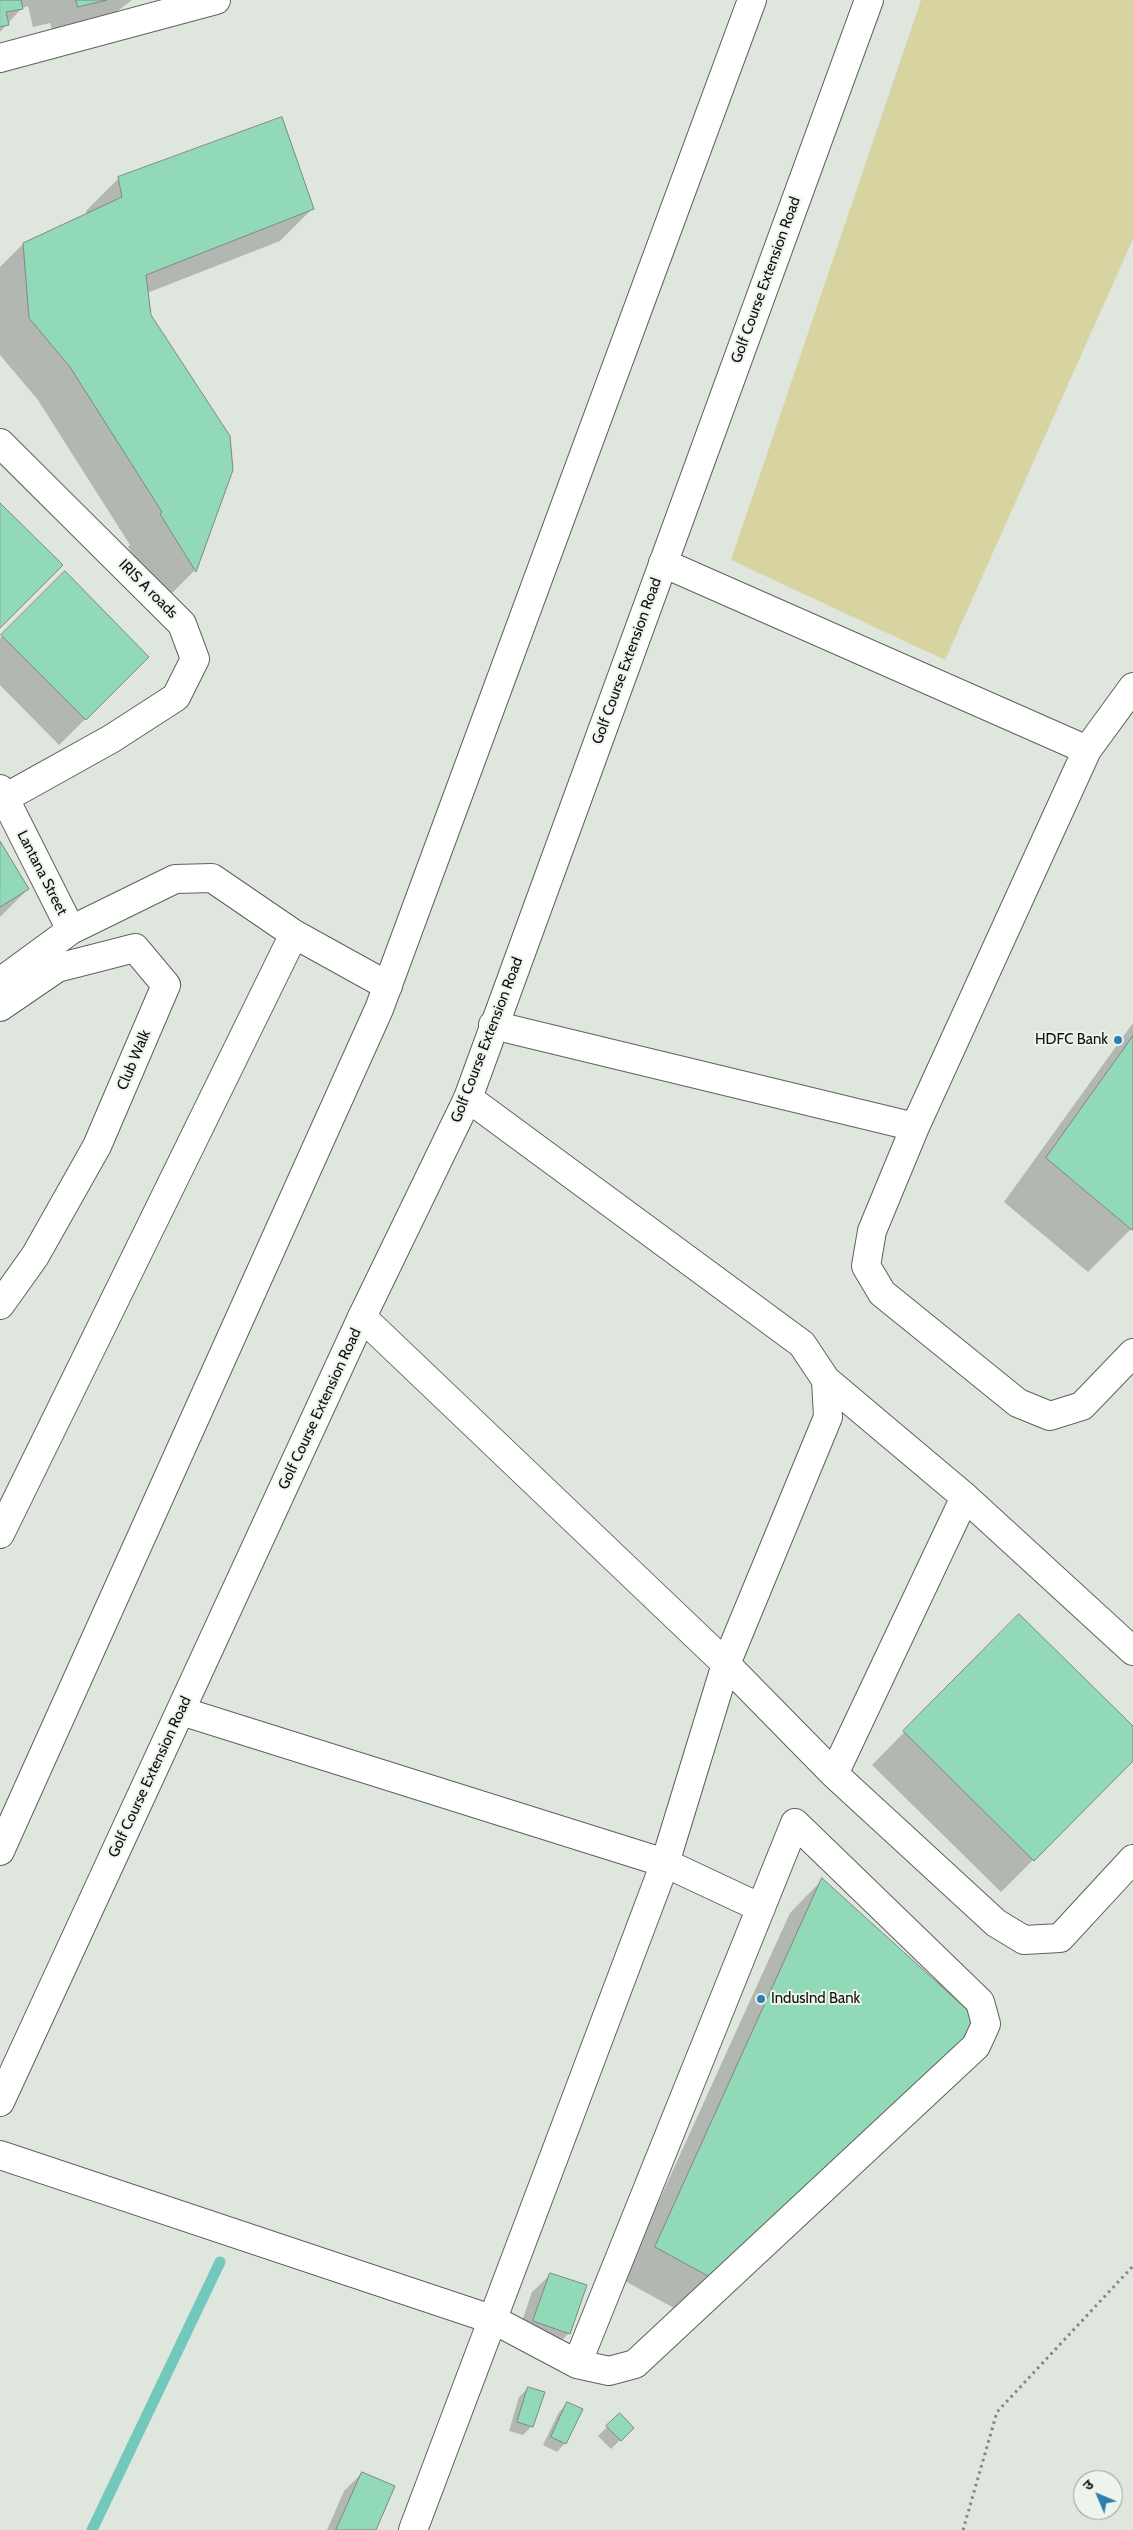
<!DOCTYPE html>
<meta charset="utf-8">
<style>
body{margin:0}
#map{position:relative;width:1133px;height:2530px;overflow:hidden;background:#dfe6de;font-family:Cabin,"Noto Sans Devanagari",sans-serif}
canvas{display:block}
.north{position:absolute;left:1073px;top:2470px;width:50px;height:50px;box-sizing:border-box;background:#ecf4eb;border:1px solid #939992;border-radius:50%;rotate:315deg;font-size:14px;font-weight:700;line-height:20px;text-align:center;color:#0d100d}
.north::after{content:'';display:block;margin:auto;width:18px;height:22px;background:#307db0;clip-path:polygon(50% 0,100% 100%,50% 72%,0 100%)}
</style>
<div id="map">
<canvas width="1133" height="2530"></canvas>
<div class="north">उ</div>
</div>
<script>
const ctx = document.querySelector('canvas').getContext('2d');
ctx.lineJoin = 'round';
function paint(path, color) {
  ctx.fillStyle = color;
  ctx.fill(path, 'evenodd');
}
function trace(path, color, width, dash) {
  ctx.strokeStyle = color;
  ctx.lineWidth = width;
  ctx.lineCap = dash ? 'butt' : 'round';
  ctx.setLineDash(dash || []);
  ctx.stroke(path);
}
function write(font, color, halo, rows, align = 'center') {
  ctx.font = font + ' Cabin,sans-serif';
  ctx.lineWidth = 4;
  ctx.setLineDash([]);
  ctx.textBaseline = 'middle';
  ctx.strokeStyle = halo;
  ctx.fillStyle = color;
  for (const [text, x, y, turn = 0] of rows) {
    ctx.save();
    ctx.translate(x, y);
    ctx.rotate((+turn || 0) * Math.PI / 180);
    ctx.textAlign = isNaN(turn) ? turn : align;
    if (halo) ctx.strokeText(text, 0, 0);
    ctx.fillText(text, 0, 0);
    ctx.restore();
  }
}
paint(new Path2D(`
 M921,0H1133V239L945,660L731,560Z`), '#d7d4a2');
paint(new Path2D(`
 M0,0H132L108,18L53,33L50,23L33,27L28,6L22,8L0,32Z
 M119,178L313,208L280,241L147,293L150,316L232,470L194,571L162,603L128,547L130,545L38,400L0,355V267L23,244L87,215L86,211Z
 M65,573L148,657L59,745L0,685V638Z
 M0,843L28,889L0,917Z
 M1133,1023V1227L1088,1272L1004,1202Z
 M987,1648L1133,1727V1760L1001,1892L872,1765Z
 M822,1880L982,2025L683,2313L623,2280L790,1913Z
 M550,2275L569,2333L552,2351L516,2339L532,2292Z
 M528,2388L532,2426L523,2435L509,2431L519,2397Z
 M568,2403L565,2443L557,2452L543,2445L559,2412Z
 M620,2414L632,2428L611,2449L598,2436Z
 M362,2473L375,2530H327L344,2491Z`), '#0003');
trace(new Path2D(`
 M92,2530L220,2262`), '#72c9bb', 11);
const building = new Path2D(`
 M0,0H21L23,9L6,12L9,25L0,27Z
 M76,0H107L78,7Z
 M282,117L314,209L146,275L151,315L230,436L233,470L196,572L160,514L162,512L70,367L29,318L23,243L122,197L118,177Z
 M0,503L63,565L0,628Z
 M65,571L149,657L86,720L1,635Z
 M0,841L29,889L0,907Z
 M1133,1036V1229L1132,1230L1046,1158Z
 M1019,1614L1133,1726V1761L1034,1861L903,1731Z
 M822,1878L984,2025L717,2281L655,2247Z
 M550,2273L587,2285L570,2334L533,2321Z
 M528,2387L545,2392L533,2427L517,2422Z
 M567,2402L583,2409L566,2444L551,2437Z
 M620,2413L634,2428L621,2441L606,2426Z
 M362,2472L395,2486L376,2530H336Z`);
paint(building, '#92dab7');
trace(building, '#7e8883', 1);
const minor = new Path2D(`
 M0,58L216,0
 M0,443L182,624L195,659L176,697L111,739L5,798
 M663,563L1087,750
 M1133,687L1087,750L915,1127L872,1231L866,1266L882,1293L1018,1403L1050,1416L1082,1406L1133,1353
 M0,789L71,930
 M0,982L71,930L175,879L212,878L294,934L388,986
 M0,1007L57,968L135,948L166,985L97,1146L35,1256L0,1305
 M493,1025L915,1127
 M362,1317L726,1664L834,1774L996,1923L1024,1940L1060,1938L1133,1859
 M826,1380L965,1497L1133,1651
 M0,1534L294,934
 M181,1711L665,1863L761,1908
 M834,1774L965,1497
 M0,2155L494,2320L577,2364L609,2371L635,2364L976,2046L986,2024L980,2002L795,1823L577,2364
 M413,2530L665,1863L726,1664L828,1417L826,1380L802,1344L468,1098`);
const major = new Path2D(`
 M0,1851L379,1009L752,0
 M0,2102L362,1317L468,1098L869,0`);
trace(minor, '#5d635c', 30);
trace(major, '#5d635c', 30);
trace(new Path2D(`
 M963,2530L997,2412L1133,2266`), '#828781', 3, [2.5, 4]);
trace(minor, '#fff', 28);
trace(major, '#fff', 28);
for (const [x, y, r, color] of [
 [1118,1040,5,"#307db0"],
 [761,1999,5,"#307db0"]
]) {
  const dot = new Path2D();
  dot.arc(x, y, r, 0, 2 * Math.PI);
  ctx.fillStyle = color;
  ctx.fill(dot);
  trace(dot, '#ecf4eb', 2);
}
write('15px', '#0d100d', '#ecf4eb', [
 ["Golf Course Extension Road",766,280,-70],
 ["IRIS A roads",148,589,45],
 ["Golf Course Extension Road",627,661,-70],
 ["Lantana Street",42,873,63],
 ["Golf Course Extension Road",487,1040,-69],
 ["Club Walk",134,1060,-67],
 ["Golf Course Extension Road",320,1409,-65],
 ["Golf Course Extension Road",150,1777,-65]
]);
write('15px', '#0d100d', '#ecf4eb', [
 ["HDFC Bank",1108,1040],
 ["IndusInd Bank",771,1999,"left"]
], 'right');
</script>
